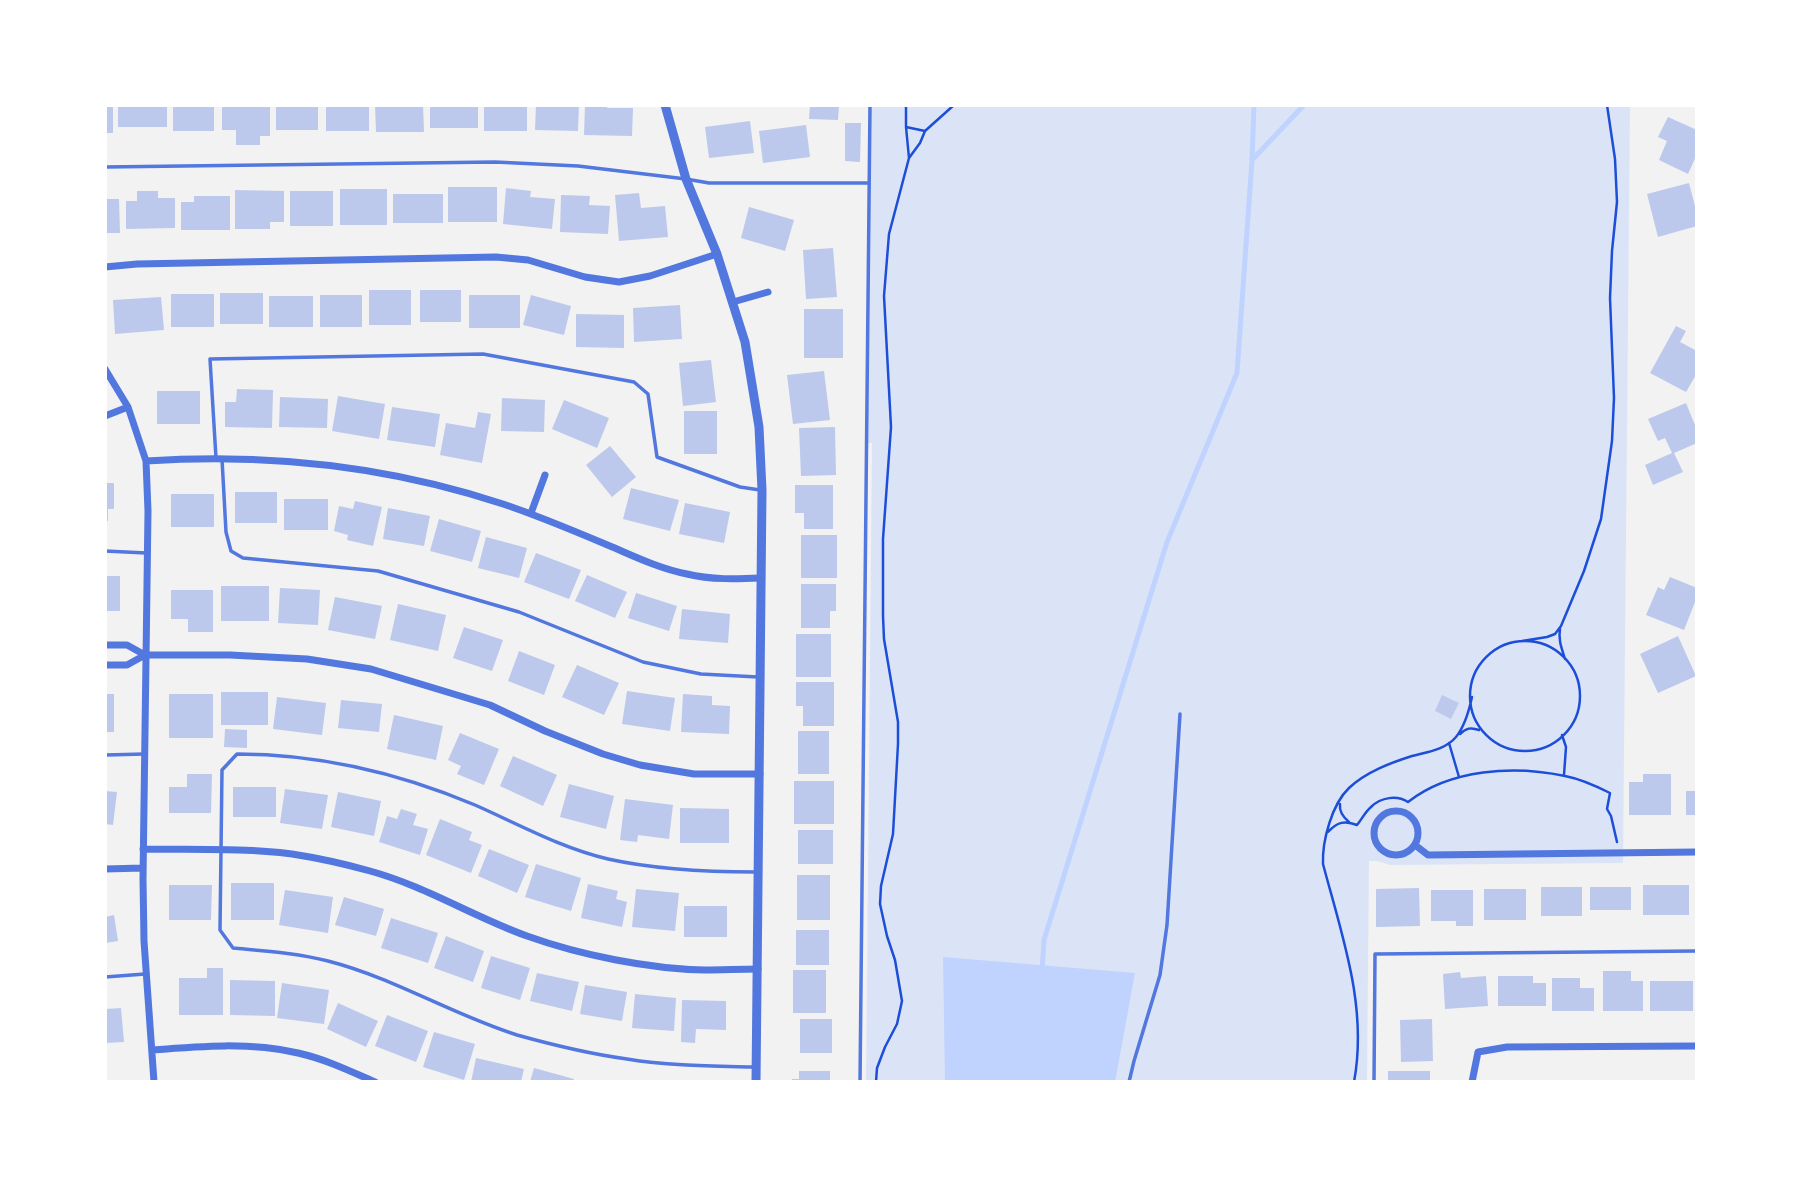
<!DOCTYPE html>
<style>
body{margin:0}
#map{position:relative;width:1802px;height:1187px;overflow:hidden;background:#f2f2f2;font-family:Roboto,sans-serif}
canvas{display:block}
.frame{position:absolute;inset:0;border:107px solid #fff;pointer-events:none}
</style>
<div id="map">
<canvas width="1802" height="1187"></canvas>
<div class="frame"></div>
</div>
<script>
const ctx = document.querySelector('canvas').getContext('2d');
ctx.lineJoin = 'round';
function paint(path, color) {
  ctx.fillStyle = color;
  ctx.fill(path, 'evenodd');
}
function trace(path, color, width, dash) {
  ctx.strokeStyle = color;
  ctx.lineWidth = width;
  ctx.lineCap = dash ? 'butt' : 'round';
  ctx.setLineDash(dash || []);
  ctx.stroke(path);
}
paint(new Path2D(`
 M870,105H1630L1623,863L1390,865L1377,861H1369L1367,1082H866L872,443H866Z`), '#dbe4f7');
paint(new Path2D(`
 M943,957L1135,973L1115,1082H945Z`), '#bfd3fe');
trace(new Path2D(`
 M1253,159L1304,105
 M1042,972L1044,940L1167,542L1237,373L1252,160L1254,105`), '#bfd3fe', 5);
paint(new Path2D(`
 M105,105H113V133H105Z
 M118,105H167V127H118Z
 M173,105H214V131H173Z
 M222,105H270V136H260V145H236V130H222Z
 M276,105H318V130H276Z
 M326,105H369V131H326Z
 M375,105H423L424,132H376Z
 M430,105H478V128H430Z
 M484,105H527V131H484Z
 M536,105H579L578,131L535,130Z
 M585,105H608L607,108H633L632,136L584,135Z
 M810,105H839L838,120L809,119Z
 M1668,117L1697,130V154L1688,174L1659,160L1667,141L1658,137Z
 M750,121L754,153L709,158L705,127Z
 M845,123H861L860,162L845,161Z
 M806,125L810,157L763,163L759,131Z
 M1689,183L1697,214V226L1658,237L1647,194Z
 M448,187H497V222H448Z
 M506,188L531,191L530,197L555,199L552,229L503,224Z
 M340,189H387V225H340Z
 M235,190L284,191V222H270V229H235Z
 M137,191H158V198H175V228L126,229V201H137Z
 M290,191H333V226H290Z
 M639,193L641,208L665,206L668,237L619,241L615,195Z
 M393,194H443V223H393Z
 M561,195L590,196L589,205L610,206L608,234L560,232Z
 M194,196H230V230H181V202H194Z
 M105,199H119L120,233H105Z
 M749,207L794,220L785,251L741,238Z
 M833,248L837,297L806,299L803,250Z
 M369,290H411V325H369Z
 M420,290H461V322H420Z
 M220,293H263V324H220Z
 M171,294H214V327H171Z
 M320,295H362V327H320Z
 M469,295H520V328H469Z
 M531,295L571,306L564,335L523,325Z
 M269,296H313V327H269Z
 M161,297L164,330L115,334L113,300Z
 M680,305L682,339L634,342L633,308Z
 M804,309H843V358H804Z
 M576,314L624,315V348L576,347Z
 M1676,326L1686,331L1680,342L1697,351V373L1686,392L1650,373Z
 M711,360L716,402L683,406L679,363Z
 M824,371L830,420L793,424L787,375Z
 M237,389L273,390L272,428L225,427V402H236Z
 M157,391H200V424H157Z
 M338,396L385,404L379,439L332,431Z
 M280,397L328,399L327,428L279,427Z
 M502,398L545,400L544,432L501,431Z
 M564,400L609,418L597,448L552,429Z
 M1686,403L1697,430V443L1674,453L1683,472L1653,485L1645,465L1672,453L1665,438L1658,441L1648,419Z
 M392,407L440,414L435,447L387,440Z
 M684,411H717V454H684Z
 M478,412L491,414L482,463L440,455L446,423L475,428Z
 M835,427L836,475L801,476L799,428Z
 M610,446L636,477L612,497L586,465Z
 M105,483H114V509H108V521H105Z
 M795,485H833V529H804V513H795Z
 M631,488L679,500L670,531L623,519Z
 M235,492H277V523H235Z
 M171,494H214V527H171Z
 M284,499H328V530H284Z
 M355,501L382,507L373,546L347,540L348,535L334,531L339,506L353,509Z
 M685,503L730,512L724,543L679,534Z
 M388,508L430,516L424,546L383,539Z
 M439,519L481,531L472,562L430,551Z
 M801,535H837V578H801Z
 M486,537L527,548L519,578L478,568Z
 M536,553L581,570L569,599L524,582Z
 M587,575L627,592L615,618L575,601Z
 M105,576H120V611H105Z
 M1670,577L1697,588V597L1684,630L1646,615L1658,587L1664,590Z
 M801,584H836V611H830V628H801Z
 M221,586H269V621H221Z
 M280,588L320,590L318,625L278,623Z
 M171,590H213V632H188V619H171Z
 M636,593L677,606L669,631L628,618Z
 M335,597L382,606L375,639L328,630Z
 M398,604L446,615L438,651L390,640Z
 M682,609L730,614L728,643L679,639Z
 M464,627L503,640L492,671L453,658Z
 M796,634H831V677H796Z
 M1678,636L1696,676L1658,693L1640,654Z
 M519,651L555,665L544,695L508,681Z
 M577,665L619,683L604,715L562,697Z
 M796,682H834V726H803V706H796Z
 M627,691L675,698L670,731L622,724Z
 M221,692H268V725H221Z
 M105,694H114V732H105Z
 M169,694H213V738H169Z
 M683,694L712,696V705L730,706L729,734L681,732Z
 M1442,695L1459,703L1451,719L1435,711Z
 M277,697L326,703L322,735L273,729Z
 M341,700L382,704L379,732L338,728Z
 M394,715L443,726L436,760L387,749Z
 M225,729L247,730V748L224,747Z
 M798,731H829V774H798Z
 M460,733L499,749L484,785L457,774L461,766L448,760Z
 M513,756L557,775L543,806L500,786Z
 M187,774H212L211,813H169V787H187Z
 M1643,774H1671V815H1629V782H1643Z
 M794,781H834V824H794Z
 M569,784L614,796L606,829L560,817Z
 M233,787H276V817H233Z
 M285,789L328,795L322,829L280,823Z
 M105,791L117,792L113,825L105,824Z
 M1686,791H1697V815H1686Z
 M338,792L381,801L374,836L331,827Z
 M625,799L673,805L669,839L638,835L637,842L620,840Z
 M680,808L729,809V843H680Z
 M401,809L417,814L413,825L428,829L420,855L379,842L387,816L397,819Z
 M440,819L472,832L469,840L482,845L471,873L426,855Z
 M798,830H833V864H798Z
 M489,849L529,865L517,893L478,876Z
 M536,864L581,878L571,911L525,897Z
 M797,875H830V920H797Z
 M231,883H274V920H231Z
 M588,884L618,891L616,899L627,902L622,927L581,918Z
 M169,885H212L211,920H169Z
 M1643,885H1689V915H1643Z
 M1541,887H1582V916H1541Z
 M1590,887H1631V910H1590Z
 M1419,888L1420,926L1376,927V889Z
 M636,889L679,893L675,931L632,927Z
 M1484,889H1526V920H1484Z
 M285,890L333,897L328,933L279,925Z
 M1431,890H1473V926H1456V921H1431Z
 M344,897L384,909L376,936L335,925Z
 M684,906H727V937H684Z
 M114,915L118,941L105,943V917Z
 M391,918L438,933L428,963L381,948Z
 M796,930H829V965H796Z
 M446,936L484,951L473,982L434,968Z
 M491,956L530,968L520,1000L481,988Z
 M207,968H223V1015H179V978H207Z
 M793,970H826V1013H793Z
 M1603,971H1631V981H1643V1011H1603Z
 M1460,972L1461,978L1486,976L1488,1006L1445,1009L1443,974Z
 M537,973L579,982L572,1011L530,1001Z
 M1498,976H1533V983H1546V1006H1498Z
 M1552,978H1580V988H1594V1011H1552Z
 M230,980L275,981V1016L230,1015Z
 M1650,981H1693V1011H1650Z
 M282,983L329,990L324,1024L277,1018Z
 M585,985L627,992L622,1021L580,1014Z
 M635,994L676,998L674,1031L632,1028Z
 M682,1000L726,1001V1030L696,1029L695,1043L681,1042Z
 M338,1003L378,1021L366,1047L327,1029Z
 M121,1008L124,1042L105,1043V1009Z
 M387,1015L428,1031L416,1062L375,1046Z
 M800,1019H832V1053H800Z
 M1432,1019L1433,1061L1401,1062L1400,1020Z
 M434,1032L475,1044L464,1080L423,1067Z
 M476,1058L524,1069L521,1082H471Z
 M534,1068L574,1079L573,1082H530Z
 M799,1071H830V1082H792V1079H799Z
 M1388,1071H1430V1082H1388Z`), '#bdc9ec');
trace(new Path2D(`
 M906,127L925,131
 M909,158L920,143L925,131L954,105
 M1560,629C1558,640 1562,649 1565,659
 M1522,641L1547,637L1555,634L1561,626L1584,571L1601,519L1612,441L1614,398L1610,298L1612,251L1617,202L1615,159L1607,105
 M1470 696a55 55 0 1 1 110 0a55 55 0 1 1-110 0Z
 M1460,734C1466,728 1471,727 1479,730
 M1562,735L1566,747L1564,775
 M1449,743L1459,777
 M1340,804C1339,812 1343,817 1349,822
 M1328,832C1337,822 1345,820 1357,825C1362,819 1365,812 1371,807C1381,797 1397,795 1408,802C1450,769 1514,765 1565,776C1581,779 1596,786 1610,793L1607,809L1611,816L1617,842
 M876,1082L877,1068L885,1047L897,1024L902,1001L895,960L887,936L880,904L881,886L893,834L898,744V722L884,639L883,616V539L891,427L884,296L889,234L909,158L906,127V105
 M1354,1082C1368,1007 1342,936 1323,864C1322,841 1332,804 1349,788C1366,772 1390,763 1412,756C1427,752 1445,750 1456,737C1465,726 1469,711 1472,697`), '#1d4ed8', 2.5);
trace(new Path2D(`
 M105,167L495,162L578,166L686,179L709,183H868
 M216,458L210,359L483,354L634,382L648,394L657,457L740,487L760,490
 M222,459L226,532L231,551L243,558L378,571L519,612L643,662L701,674L758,677
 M105,551L146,553
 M105,755L145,754
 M105,977L145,974
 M754,1067C712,1066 669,1066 627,1059C590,1054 553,1045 517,1035C453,1015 394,978 328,961C297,953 265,951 233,948L220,930L222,770L237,754C319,754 399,773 475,805C518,824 561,848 608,859C653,869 709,872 756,872
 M860,1082L870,105
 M1129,1082L1134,1061L1160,975L1167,925L1180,714
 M1374,1082L1375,954L1697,951`), '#5277de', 3.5);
trace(new Path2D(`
 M105,267L137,264L496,257L528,260L585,277L619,282L650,276L717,254
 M733,302L768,292
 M105,369L128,407L146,461L148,511L143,879L144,941L154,1082
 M105,416L128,407
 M146,461C267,453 388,466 503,504C542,517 579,533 617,549C640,559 662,569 687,574C711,580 737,579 761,578
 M531,513L545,475
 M105,645H127L145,655
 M105,665H127L145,655H230L307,659L371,669L490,705L545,731L603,754L640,765L694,774H760
 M1374 833a22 22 0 1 1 44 0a22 22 0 1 1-44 0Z
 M1415,845L1428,855L1697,852
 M143,849C192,850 243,848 292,854C318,858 345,864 370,871C425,886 474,917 527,936C580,955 649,969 705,970C722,970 740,969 758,969
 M105,869L143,868
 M152,1050C201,1046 250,1042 298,1053C325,1059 350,1071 375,1082
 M1472,1082L1478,1052L1507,1047L1697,1046`), '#5277de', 7);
trace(new Path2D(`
 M665,105L686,179L717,254L745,342L759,427L762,490L756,1082`), '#5277de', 9);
</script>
